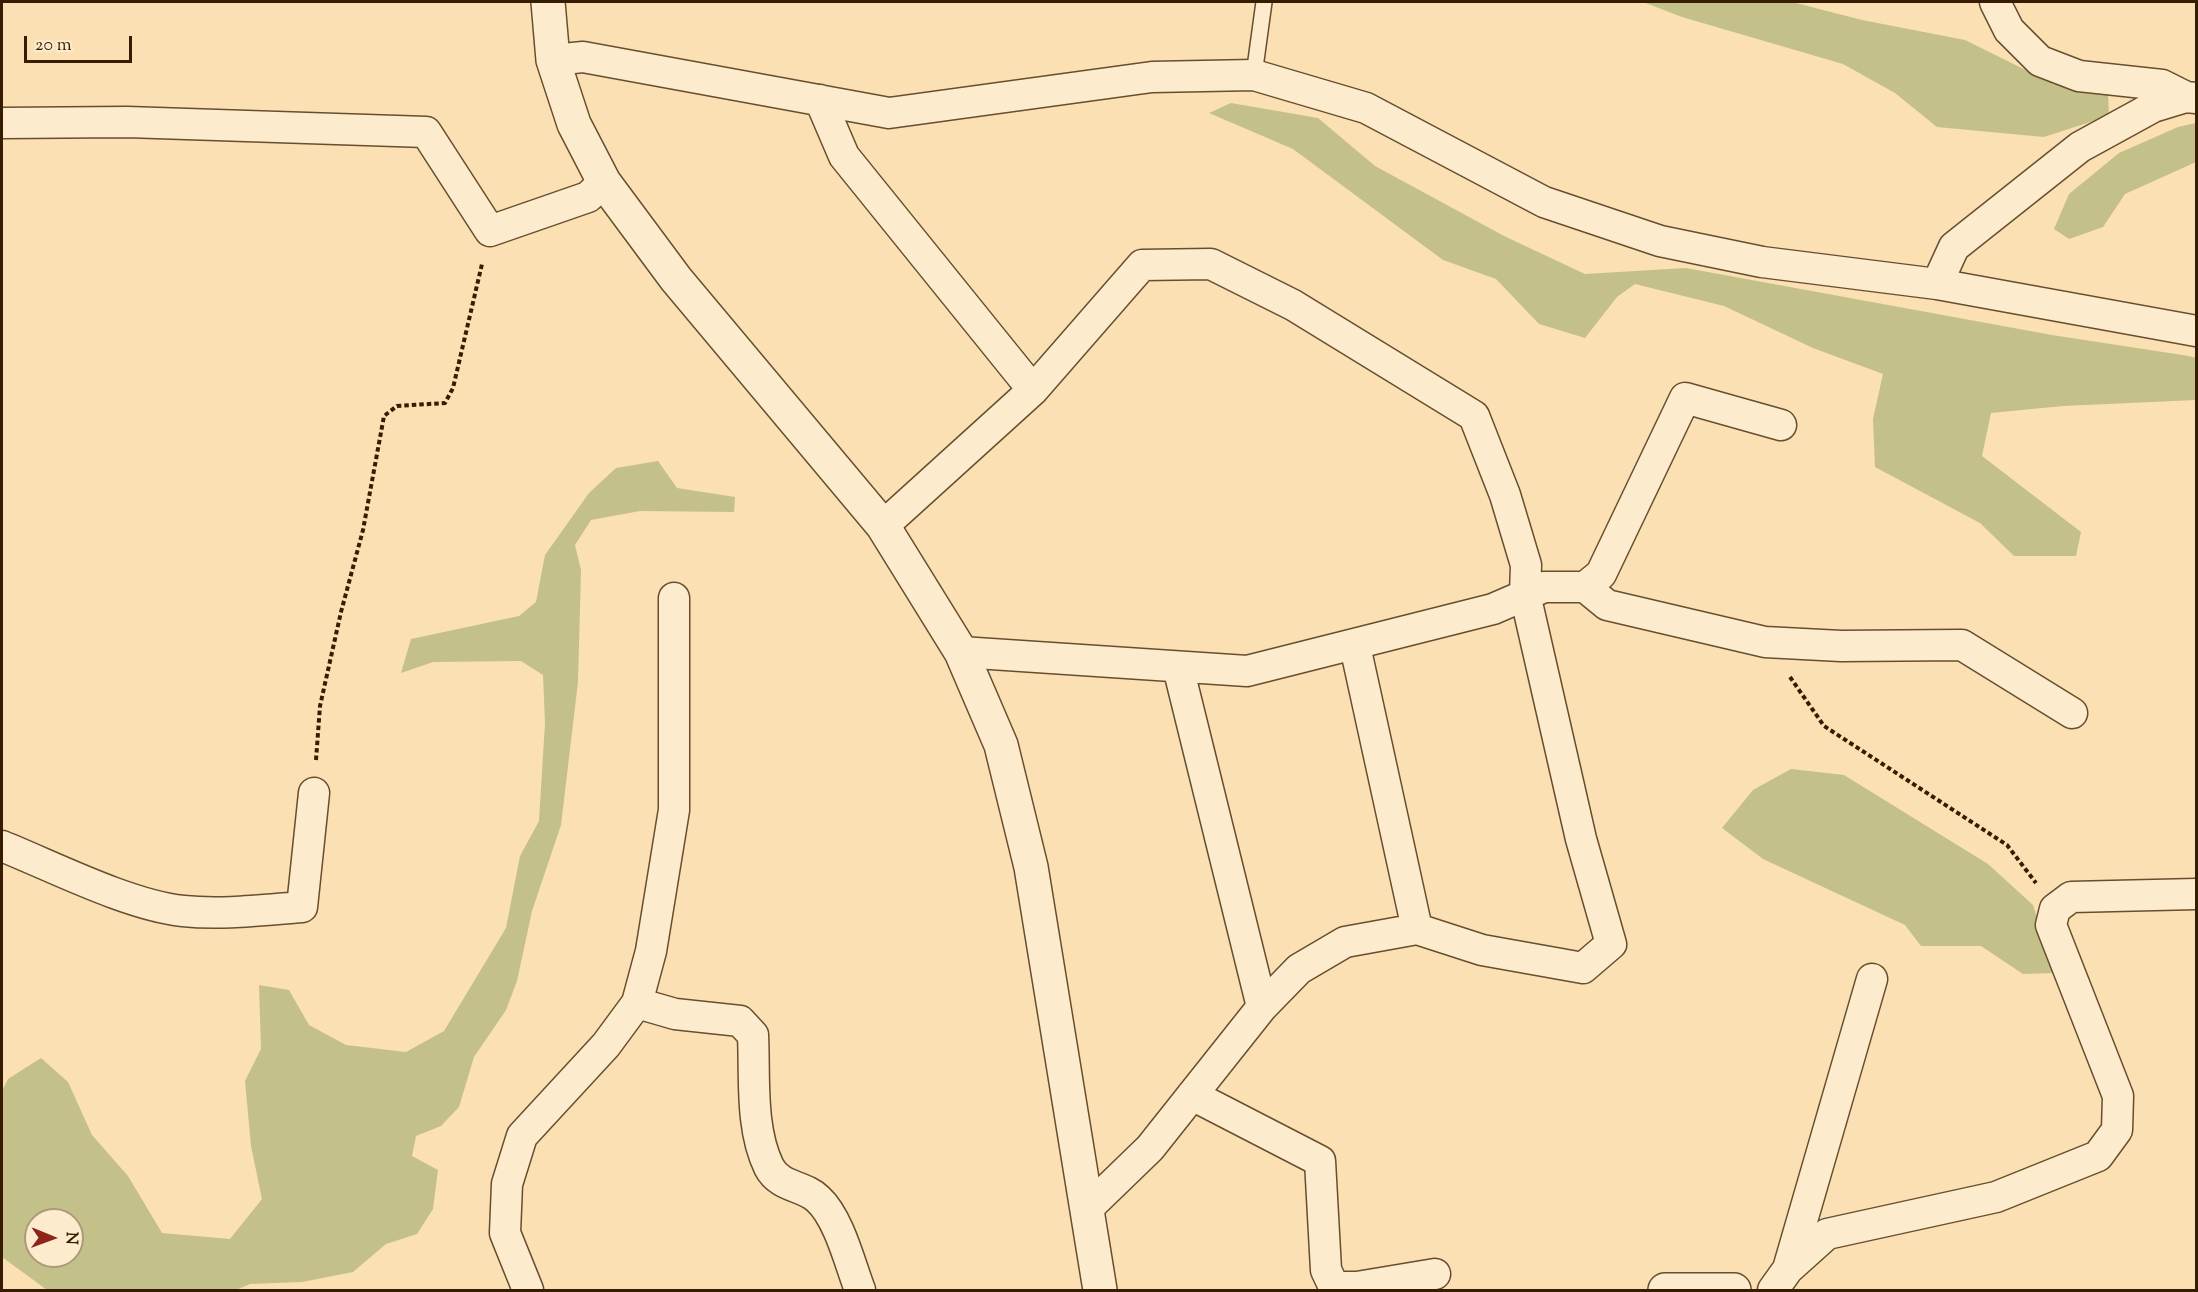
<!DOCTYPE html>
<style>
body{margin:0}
#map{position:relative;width:2198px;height:1292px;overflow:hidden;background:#fae0b2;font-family:"Sorts Mill Goudy",serif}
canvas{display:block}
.frame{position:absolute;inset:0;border:3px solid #361d02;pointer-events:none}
.north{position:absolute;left:24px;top:1208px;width:60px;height:60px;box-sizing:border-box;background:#fcebcd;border:2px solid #ad997c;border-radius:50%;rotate:91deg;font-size:16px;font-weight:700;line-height:24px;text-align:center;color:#361d02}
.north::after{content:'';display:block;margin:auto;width:21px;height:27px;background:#8f2418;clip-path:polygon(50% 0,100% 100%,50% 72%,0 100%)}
.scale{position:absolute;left:24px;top:36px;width:108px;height:27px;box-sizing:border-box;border:3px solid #361d02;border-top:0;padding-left:8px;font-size:18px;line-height:21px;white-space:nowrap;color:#361d02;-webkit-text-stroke:4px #fcebcd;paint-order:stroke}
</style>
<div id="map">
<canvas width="2198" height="1292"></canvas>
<div class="frame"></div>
<div class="north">N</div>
<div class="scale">20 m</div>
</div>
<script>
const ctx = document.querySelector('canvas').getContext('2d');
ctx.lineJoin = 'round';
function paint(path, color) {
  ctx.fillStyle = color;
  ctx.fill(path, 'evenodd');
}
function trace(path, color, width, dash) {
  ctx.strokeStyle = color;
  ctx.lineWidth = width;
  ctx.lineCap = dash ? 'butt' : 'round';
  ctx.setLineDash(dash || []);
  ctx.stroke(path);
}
paint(new Path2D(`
 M1643,2H1792L1862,20L1965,40L2054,84L2108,93L2109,116L2044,137L1937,127L1895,93L1843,64L1682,17Z
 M1231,103L1318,118L1375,166L1504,236L1585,274L1686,268L2052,335L2189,356L2196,358V400L2063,406L1991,413L1982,456L2081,532L2076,556H2014L1980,523L1875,467L1873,419L1883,374L1813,348L1724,306L1635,284L1617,297L1585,338L1539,324L1496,279L1443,260L1293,149L1209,113Z
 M2196,123V162L2125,194L2103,227L2069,239L2054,229L2069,194L2119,153L2178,127Z
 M658,461L677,488L735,497L734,512L640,511L591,520L575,545L581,570L578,682L561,825L532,911L517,981L506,1010L474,1057L459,1107L441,1126L416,1136L412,1156L438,1170L433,1209L417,1234L386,1244L353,1272L302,1282L250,1284L236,1290H47L2,1257V1091L8,1079L41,1058L68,1082L92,1135L128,1176L162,1233L230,1239L262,1199L251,1146L245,1081L261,1049L259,985L289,990L309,1025L346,1045L406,1052L444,1031L506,928L520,856L539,821L545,723L543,675L521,661L433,662L401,673L411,639L519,616L536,602L545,555L589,493L616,468ZM36,1220H72V1256H36Z
 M1791,769L1844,775L1988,864L2033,905L2054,973L2023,974L1981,946H1921L1905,925L1763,859L1722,828L1753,790Z`), '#c3c189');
const service = new Path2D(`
 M1254,75L1264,2`);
const minor = new Path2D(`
 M1995,2L2009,30L2040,61L2079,76L2162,85L2186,97
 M553,60L583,57L889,113L1152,77L1254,75L1366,108L1544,202L1660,241L1762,262L1937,284L2196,331
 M820,100L844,156L1033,390
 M2,123L127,122L426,132L490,231L588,197L604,182
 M1937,284L1954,247L2080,147L2153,107L2186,97L2196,98
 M883,526L1033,390L1142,265L1211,264L1293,305L1474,416L1505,495L1526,565L1525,594L1581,839L1611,944L1583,968L1482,950L1417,929L1345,942L1299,969L1262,1007L1150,1148L1087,1209
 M1585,587L1601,574L1685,398L1781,425
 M1355,646L1417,929
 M961,652L1247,671L1493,609L1544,587H1585L1607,605L1765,642L1841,646L1962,645L2072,713
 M1178,667L1262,1007
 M2,846C54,867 128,905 183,911C222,915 262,910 302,907L314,793
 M637,1003L675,1014L740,1021L753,1035C755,1077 750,1128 769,1167C780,1188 804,1185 818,1199C839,1218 850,1264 860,1290
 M1192,1095L1320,1161L1326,1270L1334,1287H1357L1435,1274
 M1788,1269L1872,979
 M528,1290L505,1233L507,1184L522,1136L606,1045L637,1003L651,951L674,810V598
 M1773,1290L1788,1269L1827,1234L1996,1197L2098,1156L2117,1130L2118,1096L2051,925L2055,909L2071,897L2196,894`);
const tertiary = new Path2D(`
 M548,2L553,60L574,124L604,182L676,279L883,526L961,652L1001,745L1031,867L1100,1290
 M1665,1290H1734`);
trace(service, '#674e2e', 18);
trace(minor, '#674e2e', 33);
trace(tertiary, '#674e2e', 36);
trace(new Path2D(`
 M1790,677L1824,726L2007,845L2036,883
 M316,760L320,706L341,612L363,530L384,416L397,406L445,403L453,388L482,264`), '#361d02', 4, [4.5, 3]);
trace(service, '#fcebcd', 15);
trace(minor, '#fcebcd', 30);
trace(tertiary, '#fcebcd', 33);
</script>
